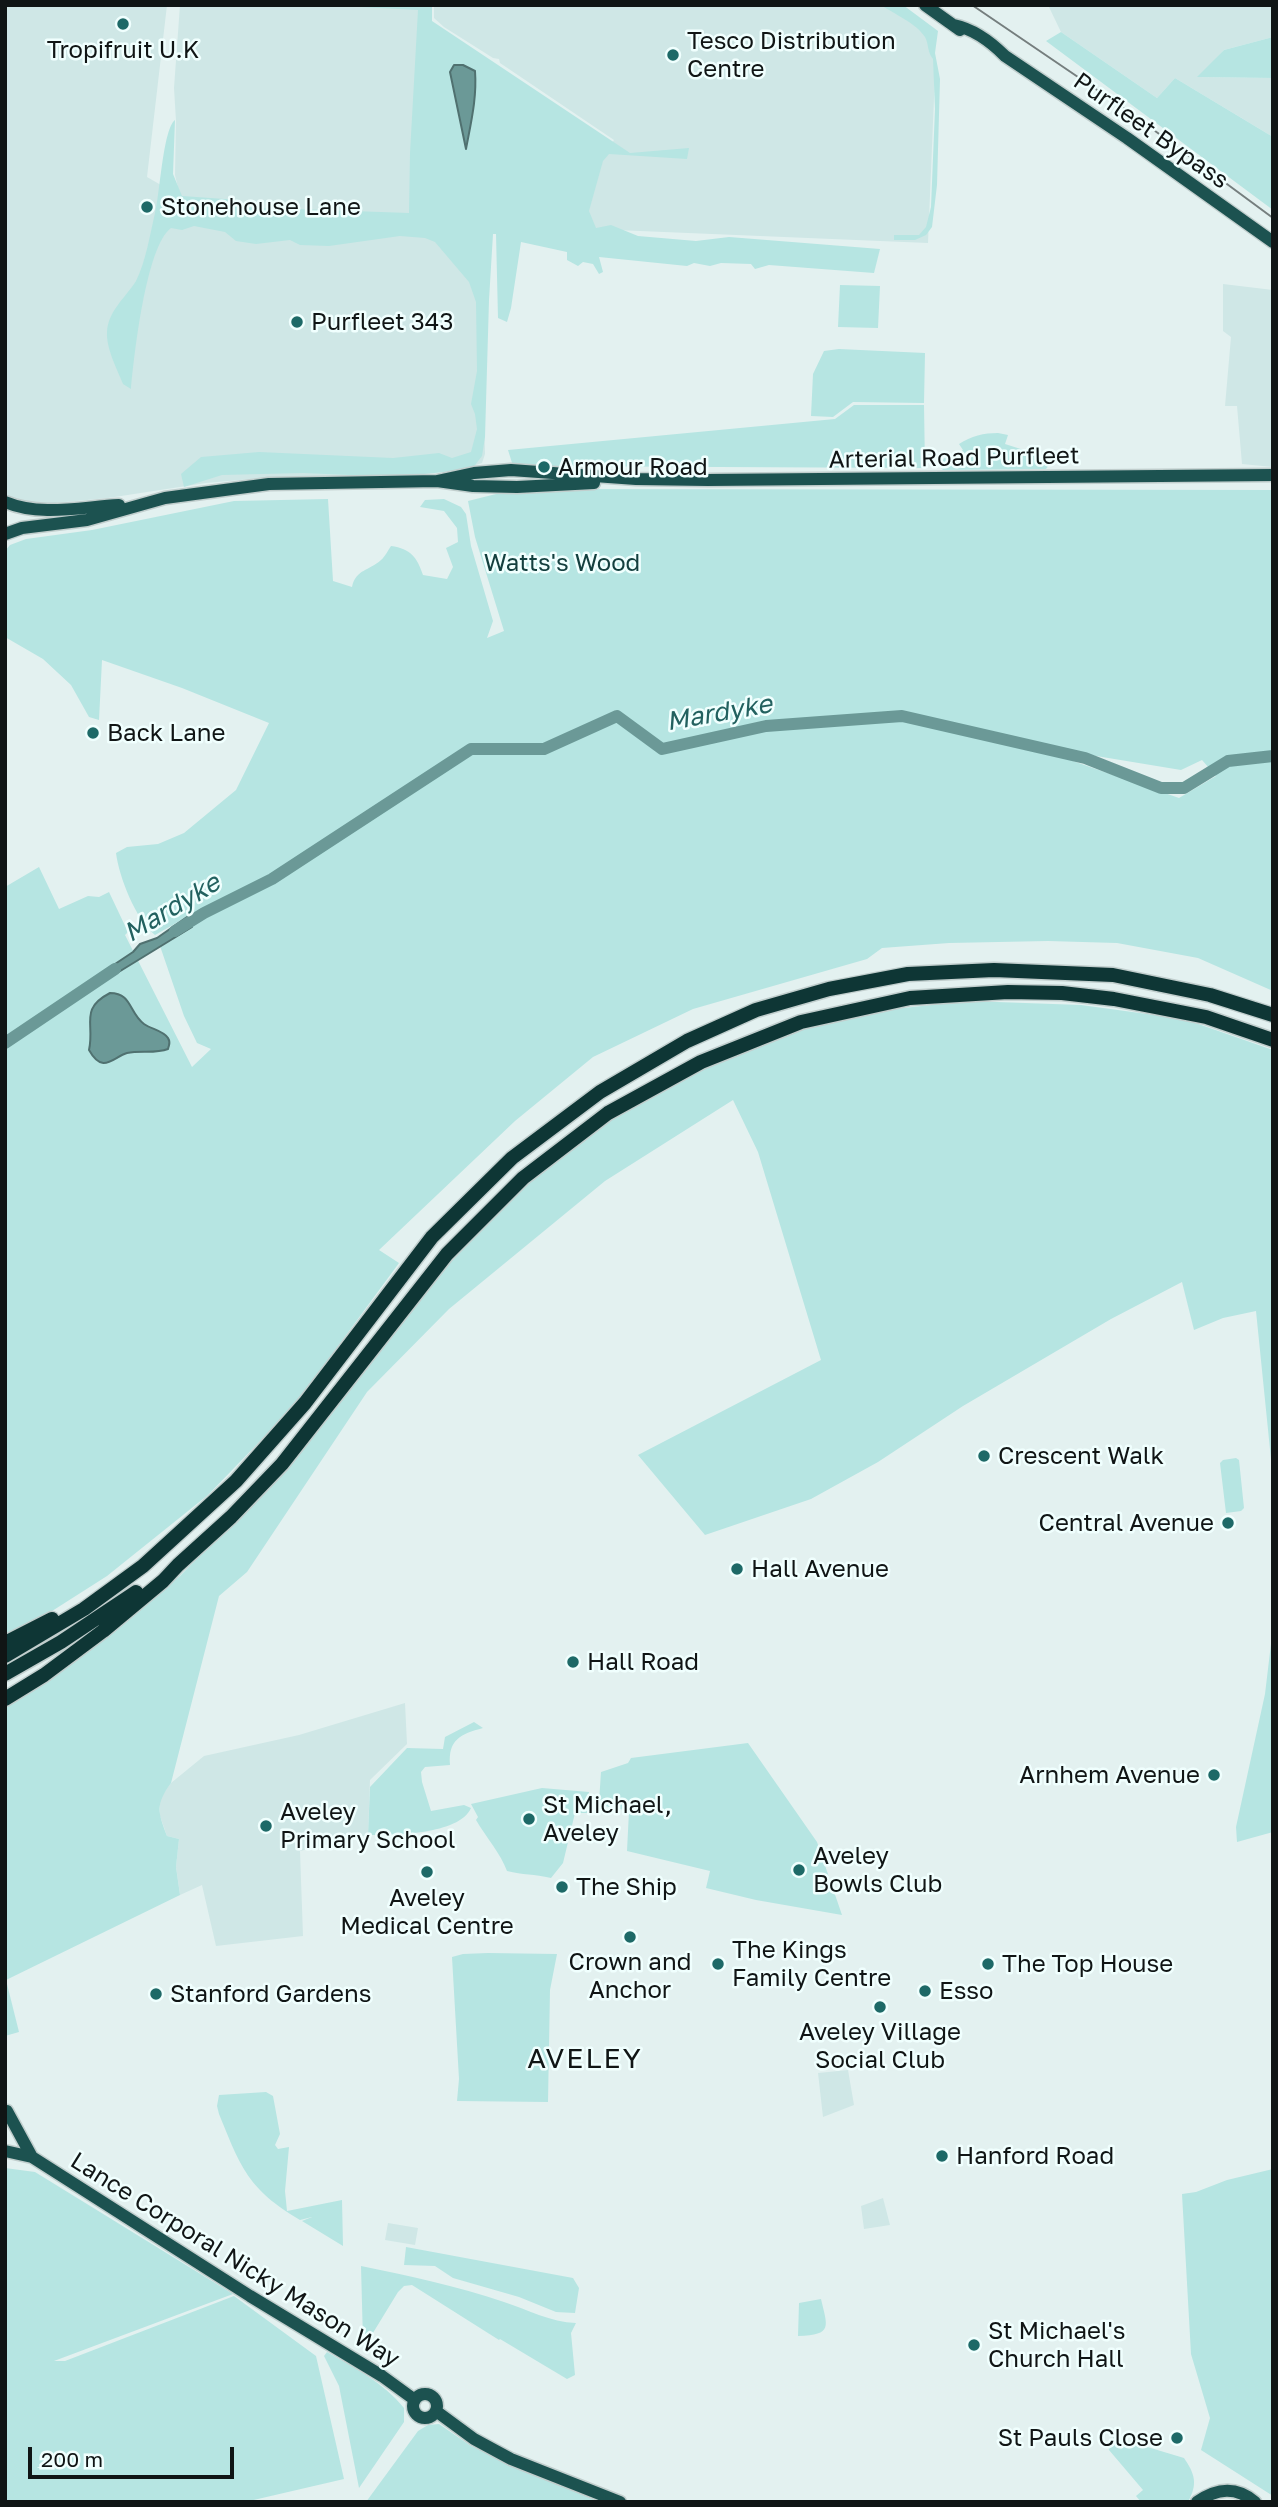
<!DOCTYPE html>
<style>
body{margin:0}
#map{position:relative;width:1278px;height:2507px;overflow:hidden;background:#e3f1f0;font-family:"Golos Text",sans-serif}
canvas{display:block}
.frame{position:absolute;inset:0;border:7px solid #101515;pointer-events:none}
.scale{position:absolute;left:28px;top:2447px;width:206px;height:32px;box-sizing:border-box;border:4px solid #101515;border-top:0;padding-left:9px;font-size:21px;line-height:24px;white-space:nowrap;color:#101515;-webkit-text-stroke:5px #f0fffe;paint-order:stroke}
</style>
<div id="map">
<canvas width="1278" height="2507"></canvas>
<div class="frame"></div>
<div class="scale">200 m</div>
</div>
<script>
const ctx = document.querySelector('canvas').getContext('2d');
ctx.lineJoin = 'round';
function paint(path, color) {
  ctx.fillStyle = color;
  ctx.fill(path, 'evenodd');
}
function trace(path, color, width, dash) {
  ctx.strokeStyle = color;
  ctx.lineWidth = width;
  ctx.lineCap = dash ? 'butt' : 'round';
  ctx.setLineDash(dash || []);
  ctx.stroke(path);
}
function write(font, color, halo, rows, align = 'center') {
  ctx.font = font + ' "Golos Text",sans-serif';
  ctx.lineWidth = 5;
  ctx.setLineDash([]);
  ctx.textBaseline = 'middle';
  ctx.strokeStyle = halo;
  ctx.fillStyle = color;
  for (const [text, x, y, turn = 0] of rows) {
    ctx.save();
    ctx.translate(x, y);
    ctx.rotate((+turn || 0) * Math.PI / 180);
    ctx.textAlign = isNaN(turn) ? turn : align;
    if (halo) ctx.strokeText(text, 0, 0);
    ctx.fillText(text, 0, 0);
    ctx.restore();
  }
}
paint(new Path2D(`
 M5,5H167L147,177L180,196L175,175L176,121L174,88L180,5H425L479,228L485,454L482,463L470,467L381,478H263L206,483L108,498L44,504L21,501L5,495Z
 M434,5H889L931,35L935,74L928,243L592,229L585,214L599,161L614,140L500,63L499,59L493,58L444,27L434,18Z
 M1048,5H1273V37L1224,50L1199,77L1273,78V137L1175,78L1157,98L1061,32Z
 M1223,284L1273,290V467L1242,464L1237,406H1225L1231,337L1223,331Z
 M405,1703L407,1744L370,1780L368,1835L300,1851L303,1936L216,1946L202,1885L180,1895L176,1867L179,1839L167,1836L160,1816V1798L171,1783L204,1756L299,1735Z
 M848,2070L854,2105L823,2117L818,2073Z
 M883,2198L890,2225L864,2229L861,2206Z
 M388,2223L418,2228L415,2245L385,2240Z`), '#cfe7e6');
paint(new Path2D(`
 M321,5H432V21L630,153L689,148L687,159L609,154L603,161L589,211L596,228L611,225L638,236L696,241L729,237L880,249L874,273L769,265L755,269L751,264L721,263L710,266L694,263L687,266L599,257L603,272L599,274L593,264L583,262L578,266L567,260V252L521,242L511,308L507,322L498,318L496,234H493L489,300L485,437L482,456L472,469L397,477L303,473L222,475L184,487L181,474L201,457L259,452L393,458L439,453L452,458L471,452L477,429L475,414L471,404L477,371L476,302L469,282L435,242L425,238L400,236L329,246L300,245L290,240L256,244L236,241L225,232L194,226L182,230L171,228C146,246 134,356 131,389L123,384C117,369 106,348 107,332C108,311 126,297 136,281C146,261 150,234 155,213C160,194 163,129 175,120L173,174L182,196L239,200V207L409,213L410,153L418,10Z
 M881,5H903L938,31L935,53L940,79L937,185L932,227L926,235L915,240H894V235H919L926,227L931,207L935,109L933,59C927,52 929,44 925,37C916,23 894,14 881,5Z
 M1061,32L1157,98L1175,78L1273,137V210L1046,41Z
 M1273,37V78L1197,77L1224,50Z
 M840,285L880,286L878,328L838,327Z
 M839,349L925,353L924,403L853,402L833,417L811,416L813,374L824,351Z
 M854,405H924L925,468L513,466L508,450L835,419Z
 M998,433L1008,435L1005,444L1027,451L1030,445C1038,450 1046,456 1049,465L1046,469L943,470L939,466L946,456L950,460L963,450L959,444C971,436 984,433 998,433Z
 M516,489L1273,490V991L1198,958L1117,943L1048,941L949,943L882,948L867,959L693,1009L593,1057L515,1121L379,1250L399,1263L294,1406L208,1495L107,1576L27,1627L5,1635V887L39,867L59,909L88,896L99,897L109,892L128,932L125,935L192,1067L211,1049L197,1043L184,1016L160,946L177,936L187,917L155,935C136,920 119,877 116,853L127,847L158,844L184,833L236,790L269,723L182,688L102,660L99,720L89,717L71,685L43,659L5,637V551L10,545L26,539L92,530L234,501L328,499L333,581L352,587C356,569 369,571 381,560C385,557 388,550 391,546C411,549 417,557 423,575L447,579L453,567L446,548L458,542L457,528L444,511L420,507L425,500L444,499L461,507L466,514L471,546L493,621L487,638L504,631L475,537L468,501ZM1072,752L1181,770L1202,760L1216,776L1179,798L1073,761Z
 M969,1001L1081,1005L1184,1019L1273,1050V1479L1256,1311L1223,1318L1194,1330L1182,1282L1111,1319L963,1406L878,1462L811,1499L705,1535L638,1455L821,1360L758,1152L733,1100L605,1181L449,1309L367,1392L247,1572L219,1596L171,1783C155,1805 158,1812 167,1836L179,1839L176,1867L180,1895L6,1980L19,2032L5,2036V1708L72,1662L180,1576L301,1451L443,1270L542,1168L622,1112L691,1072L776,1038L830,1021L884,1010Z
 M1236,1458L1239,1460L1244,1508L1241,1511L1226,1513L1220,1463L1223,1460Z
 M1273,1627V1832L1237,1842L1236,1827L1265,1694Z
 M474,1722L483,1728C460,1734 448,1740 450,1765L425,1767L421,1772L422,1782L431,1811L464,1805L471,1808C459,1835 393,1835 368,1835L370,1787L407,1748L443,1749L445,1737Z
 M748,1743L817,1842L842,1915L756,1900L706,1888L710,1871L627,1851L629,1811L605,1806V1803L599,1802L601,1772L628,1763L631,1758Z
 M542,1788L589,1792L587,1813H575L563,1863L551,1878C534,1874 523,1875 507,1871C501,1854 486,1837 476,1820L478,1817L471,1804Z
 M488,1953L557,1954L550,1990L548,2102L457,2101L459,2079L452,1957L463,1954Z
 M266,2092L273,2096L280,2134L275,2145L278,2149L289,2147L285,2191L287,2211L342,2200L343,2246L302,2221L312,2217L300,2220C248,2189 241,2168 219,2114L217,2106L219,2095Z
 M5,2168L35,2172L233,2294L54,2361H65L234,2296L316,2356L344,2479L245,2502H5Z
 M1273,2169V2496L1201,2450L1210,2418L1191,2354L1182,2194L1196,2192L1227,2180Z
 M406,2247L573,2278L579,2288L575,2313L556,2312L519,2297L453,2278L435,2266L404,2265Z
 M361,2266C409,2276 457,2286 504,2302C529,2310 550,2322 576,2323L571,2333L575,2375L567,2379L500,2339L499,2340L412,2285L404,2286L398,2292L368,2341H363Z
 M821,2299C827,2326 834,2335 798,2336L799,2303Z
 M327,2352C355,2368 384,2383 404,2408V2422L359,2488L339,2386L324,2356Z
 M439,2424L471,2446L527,2472L600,2502H366L418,2431L428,2425Z
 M1114,2437L1184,2458C1195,2474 1198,2484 1188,2502H1141L1136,2496L1143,2490L1109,2450L1108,2445Z`), '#b6e5e2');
const water = new Path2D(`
 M454,65H463L475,71C477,98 471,122 466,149L450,72Z
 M187,917L192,927L104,981L103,972L133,952L140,944L157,938Z
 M110,993C132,993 129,1013 144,1024C151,1029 164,1031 168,1038C171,1043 169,1044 168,1049C155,1054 141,1050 127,1053C113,1057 103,1075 89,1050C95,1024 79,1009 110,993Z`);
paint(water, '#6b9997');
trace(water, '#507170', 2);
trace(new Path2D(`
 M175,931L204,913L272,879L471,749H544L617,716L662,749L766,726L902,716L1085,758L1161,788H1184L1228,761L1273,756
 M5,1043L115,969`), '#6b9997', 12);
const major = new Path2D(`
 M925,5L960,30
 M954,25C973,29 991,42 1005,56L1127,138L1273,242
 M437,481L474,473L511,470L636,479L708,480L1273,475
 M5,502C41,517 81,507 119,505
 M5,534L22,528L87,520L165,498L269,484L437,481L473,486L517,487L594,483
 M7,2111L32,2157
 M5,2151L32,2157L250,2296L382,2376L415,2400
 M413 2406a12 12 0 1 1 24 0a12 12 0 1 1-24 0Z
 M436,2411L474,2439L511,2459L620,2502
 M1197,2502C1217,2488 1236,2486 1255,2502`);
const highway = new Path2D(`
 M5,1643L52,1619
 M5,1656L84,1609L143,1566L236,1481L305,1403L432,1237L512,1158L600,1092L687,1041L756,1010L829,989L908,974L994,970L1113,975L1210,995L1273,1015
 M5,1674L61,1642L136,1592
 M5,1699L44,1675L103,1631L163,1581L178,1565L231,1517L282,1464L447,1254L523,1178L608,1113L701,1062L801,1022L910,998L1008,992L1062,993L1114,999L1206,1017L1273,1040`);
trace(major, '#c1cecd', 15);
trace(highway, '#c1cecd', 17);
trace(major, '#1c5250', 12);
trace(highway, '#0e3635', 14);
trace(new Path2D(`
 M972,5L1128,111L1273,218`), '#757e7e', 2);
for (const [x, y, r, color] of [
 [123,24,7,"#1d6967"],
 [673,55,7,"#1d6967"],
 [147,207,7,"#1d6967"],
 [297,322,7,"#1d6967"],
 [544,467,7,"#1d6967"],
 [93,733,7,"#1d6967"],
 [984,1456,7,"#1d6967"],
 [1228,1523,7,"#1d6967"],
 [737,1569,7,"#1d6967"],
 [573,1662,7,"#1d6967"],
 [1214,1775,7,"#1d6967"],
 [529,1819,7,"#1d6967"],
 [266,1826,7,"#1d6967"],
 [799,1870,7,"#1d6967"],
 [427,1872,7,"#1d6967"],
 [562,1887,7,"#1d6967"],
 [630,1937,7,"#1d6967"],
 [718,1964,7,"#1d6967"],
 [988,1964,7,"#1d6967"],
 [925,1991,7,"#1d6967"],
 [156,1994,7,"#1d6967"],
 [880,2007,7,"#1d6967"],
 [942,2156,7,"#1d6967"],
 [974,2345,7,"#1d6967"],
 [1177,2438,7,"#1d6967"]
]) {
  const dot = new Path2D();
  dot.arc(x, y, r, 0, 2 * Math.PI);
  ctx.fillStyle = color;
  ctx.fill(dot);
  trace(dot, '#f0fffe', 2.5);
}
write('24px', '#101515', '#f0fffe', [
 ["Tesco Distribution",687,41],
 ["Centre",687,69],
 ["Tropifruit U.K",123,50,"center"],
 ["Stonehouse Lane",161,207],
 ["Purfleet 343",311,322],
 ["Armour Road",558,467],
 ["Back Lane",107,733],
 ["Crescent Walk",998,1456],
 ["Central Avenue",1214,1523,"right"],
 ["Hall Avenue",751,1569],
 ["Hall Road",587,1662],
 ["Arnhem Avenue",1200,1775,"right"],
 ["St Michael,",543,1805],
 ["Aveley",543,1833],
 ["Aveley",280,1812],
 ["Primary School",280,1840],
 ["Aveley",813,1856],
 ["Bowls Club",813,1884],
 ["The Ship",576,1887],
 ["Aveley",427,1898,"center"],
 ["Medical Centre",427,1926,"center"],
 ["The Kings",732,1950],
 ["Family Centre",732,1978],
 ["Crown and",630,1962,"center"],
 ["Anchor",630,1990,"center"],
 ["The Top House",1002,1964],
 ["Esso",939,1991],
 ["Stanford Gardens",170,1994],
 ["Aveley Village",880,2032,"center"],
 ["Social Club",880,2060,"center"],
 ["Hanford Road",956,2156],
 ["St Michael's",988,2331],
 ["Church Hall",988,2359],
 ["St Pauls Close",1163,2438,"right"]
], 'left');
write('24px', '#101515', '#f0fffe', [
 ["Purfleet Bypass",1151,131,35],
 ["Arterial Road Purfleet",954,458,-1],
 ["Lance Corporal Nicky Mason Way",235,2260,32]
]);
write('24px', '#133f3e', '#f0fffe', [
 ["Watts's Wood",562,563]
]);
write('italic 26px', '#22615f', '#f0fffe', [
 ["Mardyke",719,713,-10],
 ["Mardyke",172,908,-31]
]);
ctx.letterSpacing = '2px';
write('28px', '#101515', '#f0fffe', [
 ["AVELEY",585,2059]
]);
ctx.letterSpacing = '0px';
</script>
